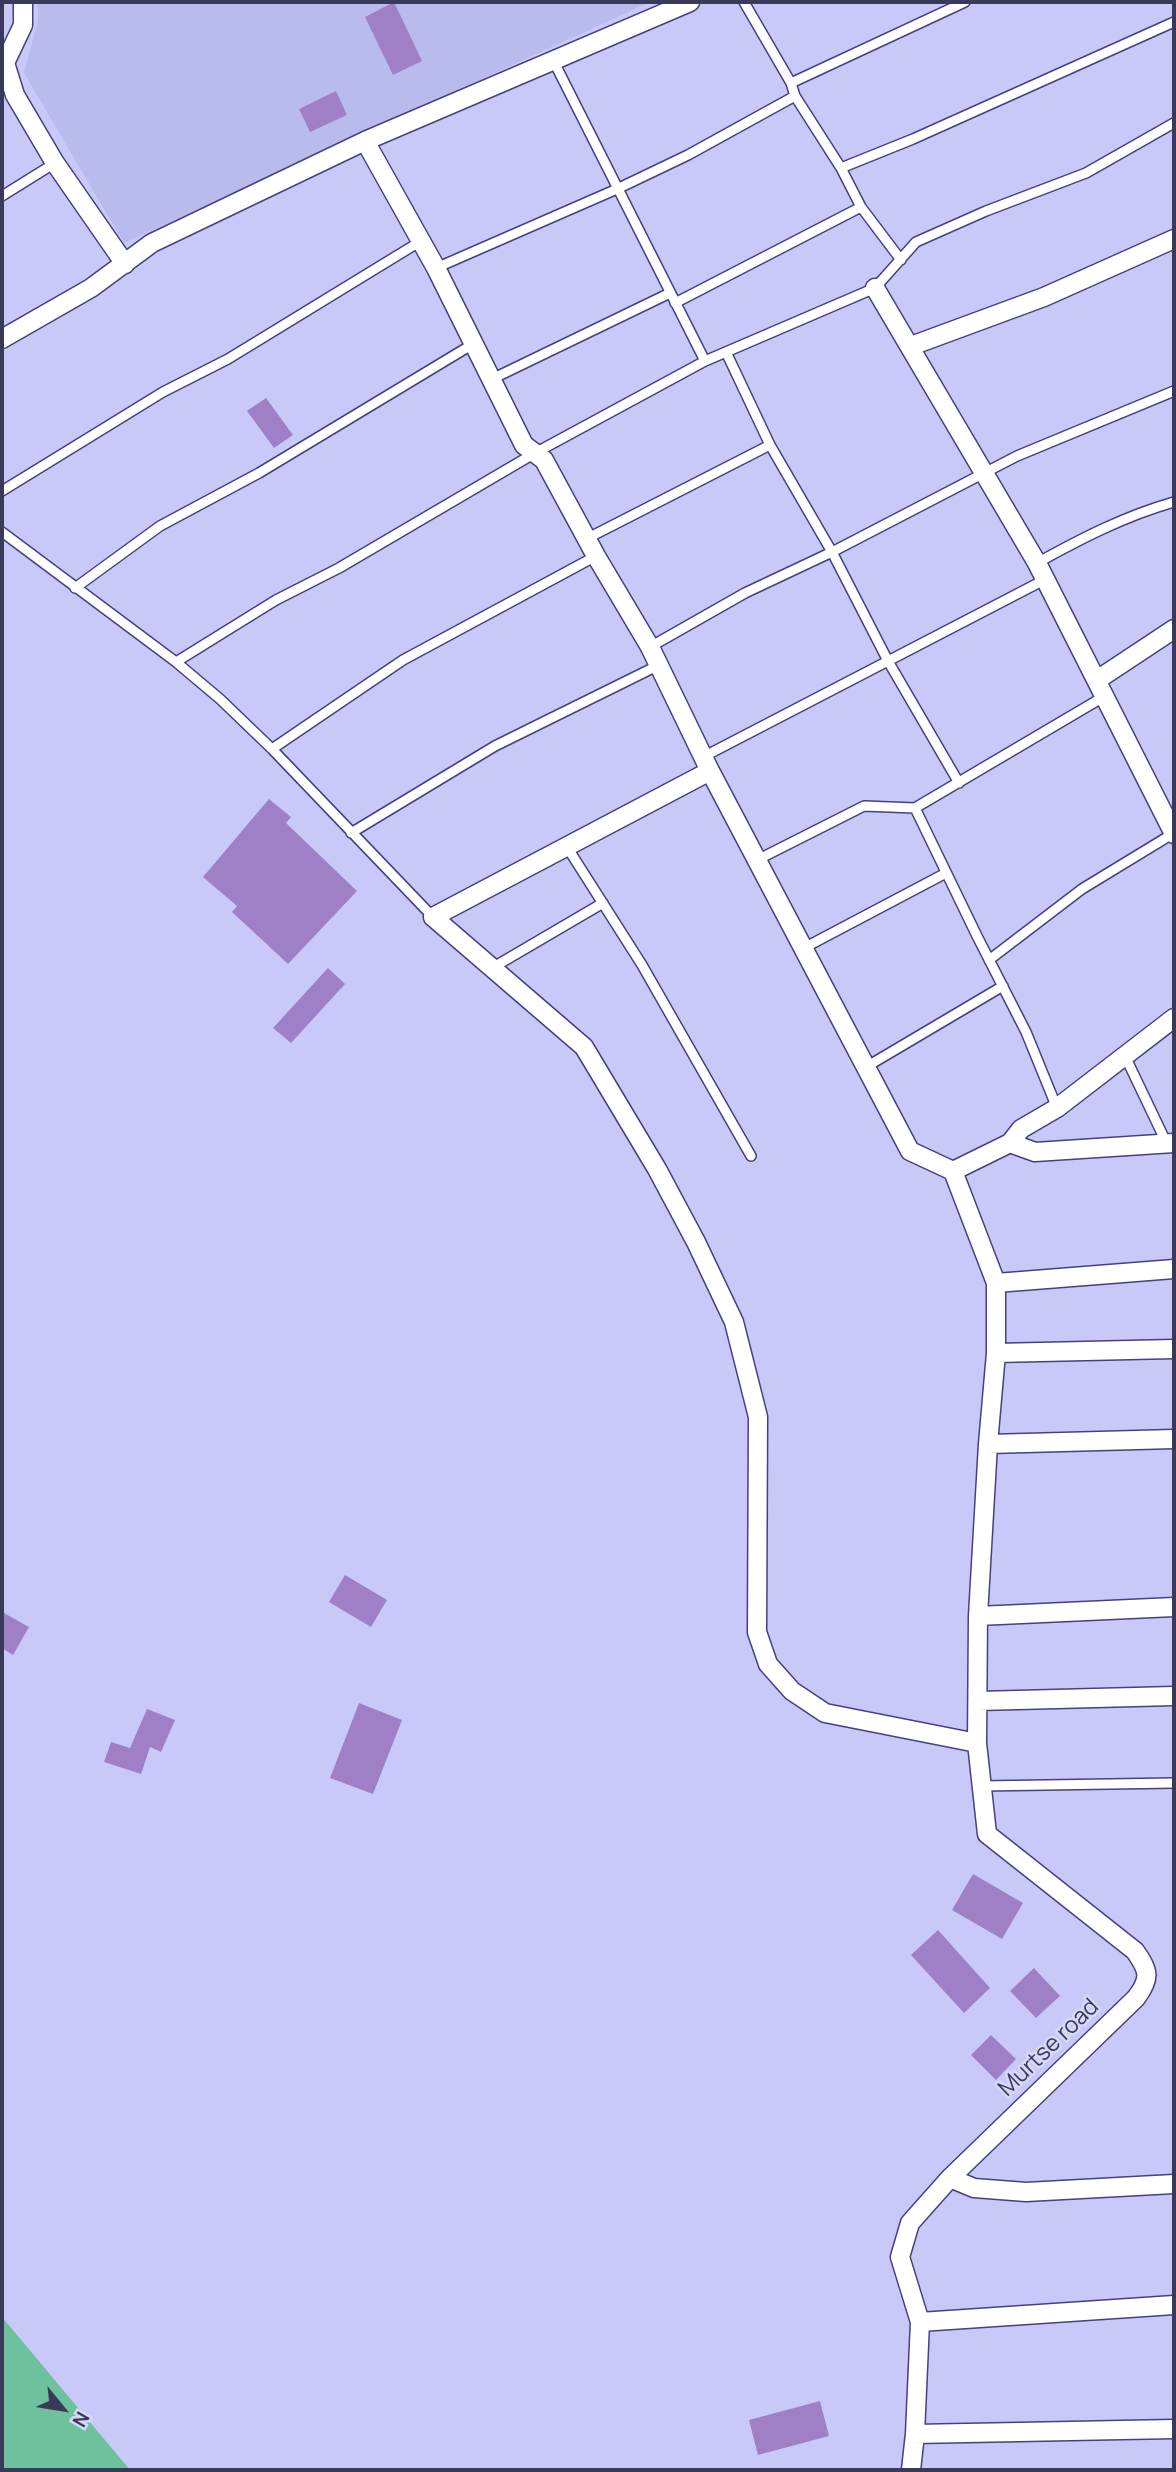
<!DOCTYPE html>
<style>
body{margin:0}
#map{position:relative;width:1176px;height:2472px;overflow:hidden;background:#c8c9f8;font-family:Manrope,sans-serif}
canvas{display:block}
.frame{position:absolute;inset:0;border:4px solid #393959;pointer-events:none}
.north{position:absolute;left:28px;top:2374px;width:70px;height:70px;-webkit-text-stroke:5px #d7d8f8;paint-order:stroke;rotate:120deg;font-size:19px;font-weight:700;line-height:28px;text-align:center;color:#393959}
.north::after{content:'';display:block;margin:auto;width:24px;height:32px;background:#393959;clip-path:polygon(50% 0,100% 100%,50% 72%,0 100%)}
</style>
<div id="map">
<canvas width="1176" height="2472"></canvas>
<div class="frame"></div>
<div class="north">N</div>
</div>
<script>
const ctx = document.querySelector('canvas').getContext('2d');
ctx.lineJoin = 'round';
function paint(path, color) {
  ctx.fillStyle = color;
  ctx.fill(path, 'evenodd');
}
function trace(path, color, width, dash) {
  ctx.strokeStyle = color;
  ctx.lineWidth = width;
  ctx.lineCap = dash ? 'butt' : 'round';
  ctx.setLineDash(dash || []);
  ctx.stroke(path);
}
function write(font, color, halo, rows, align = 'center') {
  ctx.font = font + ' Manrope,sans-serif';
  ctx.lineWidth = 5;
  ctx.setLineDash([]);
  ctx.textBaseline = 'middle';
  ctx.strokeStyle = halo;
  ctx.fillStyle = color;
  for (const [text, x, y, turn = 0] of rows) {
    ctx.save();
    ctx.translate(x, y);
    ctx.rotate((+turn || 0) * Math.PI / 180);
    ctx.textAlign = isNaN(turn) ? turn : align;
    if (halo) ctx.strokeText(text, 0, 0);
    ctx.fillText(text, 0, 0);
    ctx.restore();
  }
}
paint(new Path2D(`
 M38,2H650L124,243L24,73L38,20Z`), '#babbed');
paint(new Path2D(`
 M2,2317L130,2470H2Z`), '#6dc19c');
paint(new Path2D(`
 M394,2L422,61L393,75L365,17Z
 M336,91L347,115L310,132L299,109Z
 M266,398L293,435L274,448L247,411Z
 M269,799L291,817L286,823L357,891L288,964L232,912L237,906L203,877Z
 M328,968L345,984L291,1043L273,1028Z
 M345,1575L387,1600L371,1627L329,1602Z
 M2,1612L29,1627L13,1655L2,1648Z
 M359,1703L402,1720L373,1794L330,1778Z
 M147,1709L175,1720L161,1752L150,1747L141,1774L104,1762L111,1742L130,1748Z
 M973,1874L1023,1903L1002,1939L952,1910Z
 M938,1930L990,1988L964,2013L911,1955Z
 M1034,1968L1060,1996L1036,2018L1010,1991Z
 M991,2035L1016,2059L996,2080L971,2055Z
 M820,2401L829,2436L758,2455L749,2420Z`), '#9f80c7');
const lane = new Path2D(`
 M744,2L791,83L795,96L841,168L861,207L901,260
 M553,60L705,361
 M791,83L965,2
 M841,168L913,139L1174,22
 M2,196L55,163
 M436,268L617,189L688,155L795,96
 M675,303L861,207
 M726,352L770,445L832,552L888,661L959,783
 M492,379L670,293
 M2,491L163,392L228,359L421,241
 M2,532L176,662L220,699L272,749L433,917
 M586,539L770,445
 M1037,563C1082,538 1125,516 1174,502
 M75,588L160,526L259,473L473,344
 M650,647L745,593L832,552L1017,456L1174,391
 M176,662L276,600L339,568L535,453L705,361L875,288L916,242L986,211L1086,173L1174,123
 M272,749L403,660L596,556
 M703,757L1046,579
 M915,808L977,936L1026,1032L1057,1108
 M351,833L495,746L659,665
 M567,847L642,965L751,1156
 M757,860L864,806L915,808L1105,696
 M802,949L946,873
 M989,960L1082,889L1174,833
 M492,968L603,903
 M1125,1056L1167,1144
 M866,1067L1003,986
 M982,1786L1174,1783`);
const street = new Path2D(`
 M23,2V25L5,63L15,95L55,163L125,264
 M365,141L436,268L524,445L544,460L596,556L650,647L710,771L910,1151L953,1171L996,1283V1353L988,1444L978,1616L977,1743L987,1834L1135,1951C1149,1971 1151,1978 1136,1998L950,2178L910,2223L900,2257L920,2322L915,2434L911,2470
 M875,288L1037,563L1174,834
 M2,339L91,288L152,243L365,141L690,2
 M911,346L1044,297L1174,239
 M1097,680L1174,629
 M710,771L433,917L584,1047L657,1169L696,1242L734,1322L758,1417L757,1632L768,1664L792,1691L825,1713L977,1743
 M1010,1143L1021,1129L1057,1108L1174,1018
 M953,1171L1010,1143L1035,1152L1174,1143
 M996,1283L1174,1269
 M996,1353L1174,1349
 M988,1444L1174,1439
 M978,1616L1174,1607
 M978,1701L1174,1696
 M950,2178L974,2188L1026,2192L1174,2184
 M920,2322L1174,2305
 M915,2434L1174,2429`);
trace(lane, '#454083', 12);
trace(street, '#454083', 21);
trace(lane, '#fff', 9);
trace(street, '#fff', 18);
write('23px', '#393959', '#d7d8f8', [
 ["Murtse road",1049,2048,-44]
]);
</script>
